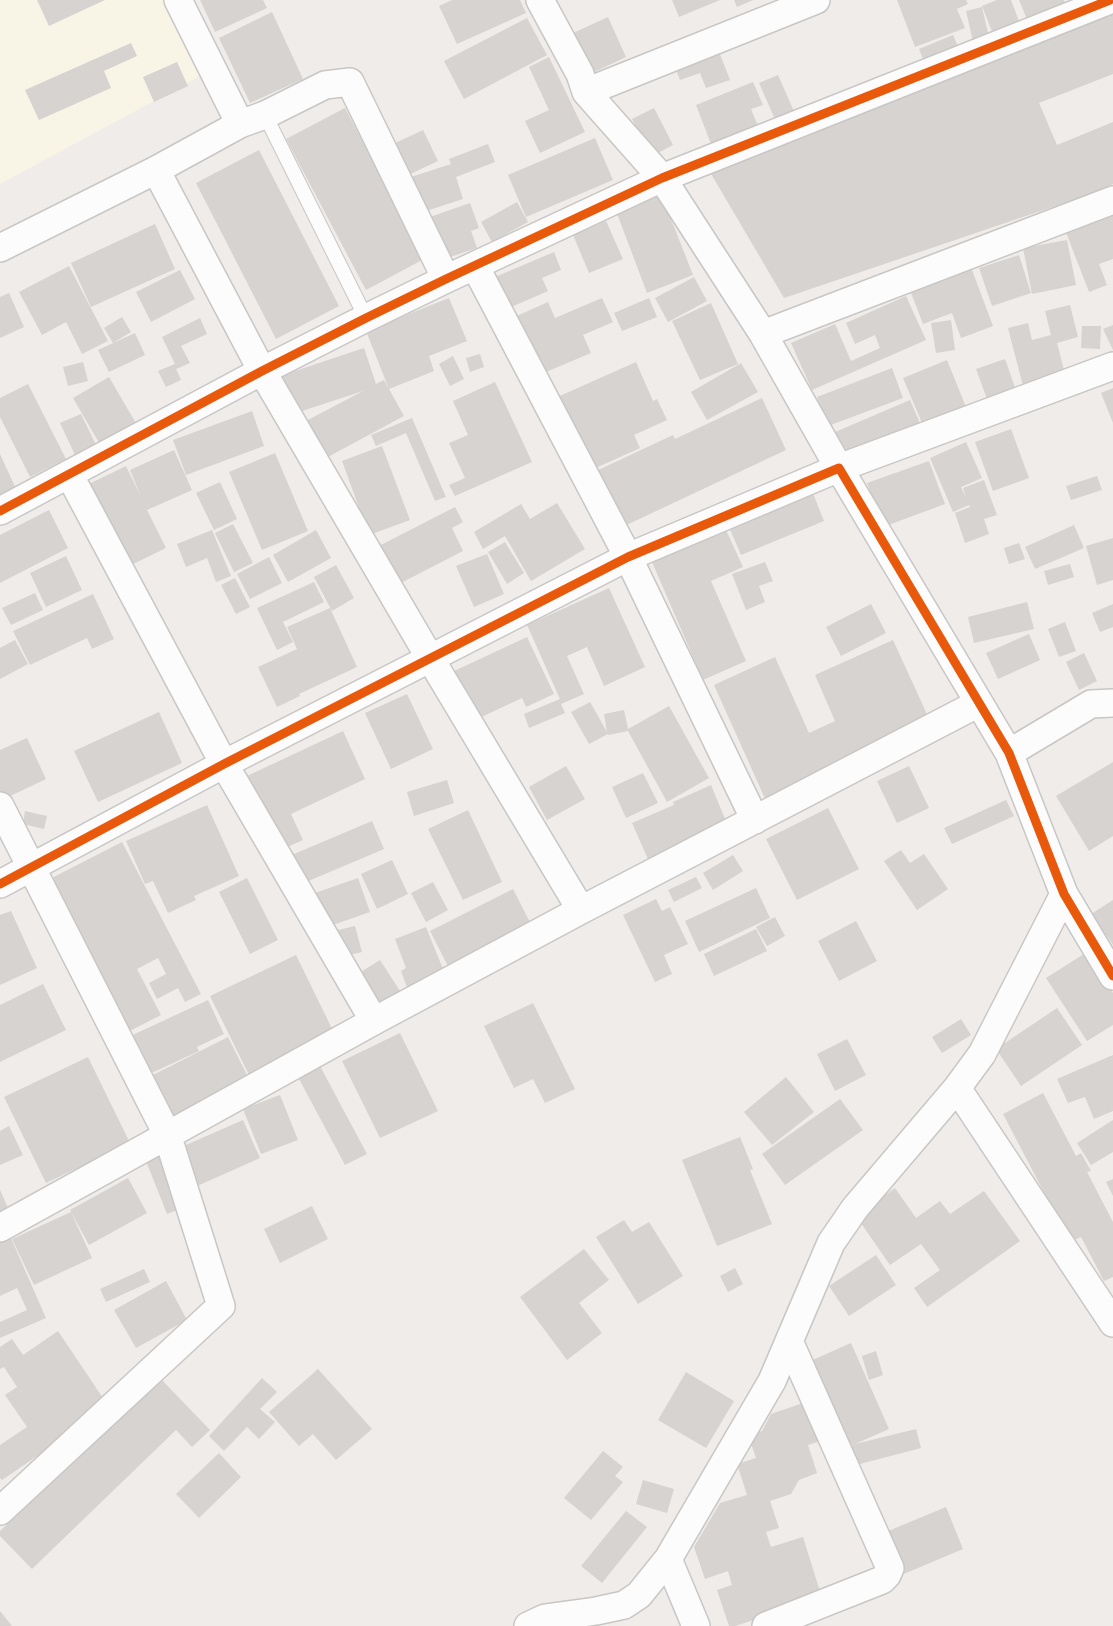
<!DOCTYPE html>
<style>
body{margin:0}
canvas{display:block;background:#efece9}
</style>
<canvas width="1113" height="1626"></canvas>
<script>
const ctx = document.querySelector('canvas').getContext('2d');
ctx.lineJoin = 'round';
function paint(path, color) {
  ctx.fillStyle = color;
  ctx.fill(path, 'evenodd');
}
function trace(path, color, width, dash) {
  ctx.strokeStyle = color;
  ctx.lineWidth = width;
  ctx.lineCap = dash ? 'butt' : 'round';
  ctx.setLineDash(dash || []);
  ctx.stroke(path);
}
paint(new Path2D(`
 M0,0H167L206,73L0,184Z`), '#f8f5e6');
paint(new Path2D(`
 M37,0H105L49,26Z
 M200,0H263L267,8L215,32Z
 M452,0H520L526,13L457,44L439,6Z
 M672,0H720L679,17Z
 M734,0H753L737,7Z
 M897,0H966L968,4L957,9L965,28L915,47Z
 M997,0H1011L1020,24L993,34L982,6Z
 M1019,0H1064L1067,9L1029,24Z
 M982,7L990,42L974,46L966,11Z
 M1113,10V74L1039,103L1057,145L1113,122V184L1079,198L784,298L707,167Z
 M272,12L303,79L250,103L219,38Z
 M608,17L626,57L590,74L571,34Z
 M527,18L547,55L464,99L444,61Z
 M953,35L962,56L928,71L919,49Z
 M131,43L137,56L104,71L111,88L39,120L25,90Z
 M716,44L730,80L706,88L700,73L680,80L673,61Z
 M549,57L585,132L540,153L525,121L549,110L529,67Z
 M177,62L188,86L154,102L143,77Z
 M778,75L797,118L778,126L759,83Z
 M753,82L763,105L751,109L760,131L713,149L696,105Z
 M345,108L424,259L366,290L286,139Z
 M654,108L673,145L652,156L632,119Z
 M423,130L438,161L406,176L391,145Z
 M595,138L613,180L526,217L508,175Z
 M488,144L495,162L456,177L463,199L420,213L408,178L451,164L449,159Z
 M259,150L339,306L276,339L196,183Z
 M658,186L693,275L647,293L613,203Z
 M517,202L528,222L492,242L481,222Z
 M470,203L479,228L471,231L477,248L441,260L427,218Z
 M1113,213V259L1099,264L1107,285L1089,292L1065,230Z
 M606,221L623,259L589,273L573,235Z
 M155,224L175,269L91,307L71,263Z
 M1067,240L1076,285L1032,294L1023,248Z
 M554,252L561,270L542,278L548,291L509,308L495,277Z
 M1019,255L1031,293L992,306L979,268Z
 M969,262L993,326L961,338L952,313L923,324L908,285Z
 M69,266L108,341L82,354L66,322L42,335L19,292Z
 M180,270L195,299L151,322L136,292Z
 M694,277L707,301L668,322L655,298Z
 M9,293L24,327L0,338V297Z
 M906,296L926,340L812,390L791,343L835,324L851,361L880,348L875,335L855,344L846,323Z
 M449,298L467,341L429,356L434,371L389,389L366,331Z
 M602,298L613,322L583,335L591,353L546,372L537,352L526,356L510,319L548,302L555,318Z
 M649,298L657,317L622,331L614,313Z
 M711,303L738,364L700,380L672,321Z
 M1070,305L1078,337L1057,343L1065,374L1023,386L1008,328L1028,323L1032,340L1051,335L1045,311Z
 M122,317L131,332L113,343L104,328Z
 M200,318L207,334L181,346L190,363L176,369L181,380L166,387L158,371L175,364L162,337Z
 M951,320L955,350L936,353L931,323Z
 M1113,325V350L1103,329Z
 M1082,326H1101L1100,349L1081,348Z
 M135,333L145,355L109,372L98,350Z
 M364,348L376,384L384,380L404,416L326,458L306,421L363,391L293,414L280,376Z
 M480,354L484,367L470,372L466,358Z
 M453,356L464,379L450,386L439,364Z
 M1005,359L1018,396L990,407L976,369Z
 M947,360L968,412L925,430L903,378Z
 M83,362L88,381L68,386L63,367Z
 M636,362L653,401L657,399L667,420L634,435L640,448L589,471L553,399Z
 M741,363L758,392L707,420L691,392Z
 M892,368L903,398L828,426L817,397Z
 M109,377L137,425L101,446L73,398Z
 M495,382L532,462L455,496L449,485L465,478L449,443L468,435L453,401Z
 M28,384L66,459L30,477L0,417V398Z
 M1113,388V423L1101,393Z
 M762,398L786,450L618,529L592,473L673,435L675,439Z
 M910,400L923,430L846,463L833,433Z
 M252,411L264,446L186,475L173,440Z
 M81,414L97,447L76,457L60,423Z
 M412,418L446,497L435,501L406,433L376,446L371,435Z
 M1011,429L1029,478L993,491L975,442Z
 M966,442L982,478L961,487L966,498L963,488L984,480L997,515L984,519L989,534L965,543L955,513L970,507L969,505L953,512L930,458Z
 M382,446L410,520L369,535L342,461Z
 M174,450L192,490L147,510L166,548L129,566L89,484L126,466L141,497L130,470Z
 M275,453L308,531L262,550L229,472Z
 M0,454L17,491L0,500Z
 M929,461L945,504L883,527L867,483Z
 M1097,476L1102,490L1071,500L1066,486Z
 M220,482L237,519L214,530L196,493Z
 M810,486L824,521L741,555L726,520Z
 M557,503L585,549L531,581L505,536L483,549L474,532L521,504L530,519Z
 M455,507L463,522L452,528L463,551L395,586L375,548Z
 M49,510L68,548L0,583V535Z
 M233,524L253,563L234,572L215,533Z
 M1074,525L1084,548L1035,569L1025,547Z
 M212,530L231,576L216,582L207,558L186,567L177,544Z
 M316,530L331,558L288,582L273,555Z
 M726,530L743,567L711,581L746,661L703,680L652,562Z
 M1113,538V580L1097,585L1086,546Z
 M505,542L524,573L507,584L488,552Z
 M1019,543L1025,559L1009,564L1004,548Z
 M487,554L504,594L474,607L456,566Z
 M66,556L82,590L46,607L30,573Z
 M269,557L282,583L250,599L237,574Z
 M765,562L773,581L759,586L765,602L746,610L732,574Z
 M1070,564L1074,577L1048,585L1044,571Z
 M336,565L354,598L332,611L314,577Z
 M235,578L250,607L236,614L221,585Z
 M314,582L324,602L283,622L293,642L277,650L257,608Z
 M609,588L645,667L604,686L587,647L567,656L584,694L561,704L565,713L529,728L524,714L560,699L527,625Z
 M35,593L43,610L11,625L2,608Z
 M93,594L114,639L92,649L87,638L30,665L13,631Z
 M1027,602L1034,629L974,643L968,617Z
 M871,604L886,633L841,656L826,627Z
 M1113,604V627L1100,632L1092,613Z
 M330,608L357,667L299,694L300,696L277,707L258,667L297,649L287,627Z
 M1065,622L1076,651L1059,657L1048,629Z
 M1029,634L1040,660L998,679L986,653Z
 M527,637L554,694L526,707L522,698L473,721L450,673Z
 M15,640L28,664L0,679V648Z
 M893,640L931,723L767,803L714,685L775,657L809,733L835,721L815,675Z
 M1084,653L1097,681L1079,690L1066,662Z
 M407,694L433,749L391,769L365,713Z
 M590,702L607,732L604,714L624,710L628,729L669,706L709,778L667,802L628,731L608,735V734L589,744L571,712Z
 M159,712L182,763L98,802L74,751Z
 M343,731L365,779L291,814L303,840L281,850L247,776Z
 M27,738L46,779L2,800L0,795V750Z
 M1113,762V836L1089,851L1056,796Z
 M566,766L585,799L547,820L529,787Z
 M909,766L929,808L897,823L877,781Z
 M643,773L658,803L626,818L612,787Z
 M447,780L454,803L414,816L407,792Z
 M711,785L728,826L648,859L632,823L674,805L673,802Z
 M1006,800L1014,816L952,844L944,828Z
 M207,805L239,876L194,896L196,900L168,913L153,881L145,884L126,841Z
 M828,808L859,869L797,900L766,839Z
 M468,810L502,882L463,900L428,829Z
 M25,811L47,816L44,829L23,824Z
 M372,821L384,849L299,885L287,857Z
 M122,842L201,994L185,1002L178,988L157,999L149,983L166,974L158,958L137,969L161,1015L122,1035L42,883Z
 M901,850L910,863L924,854L948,889L917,910L884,861Z
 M733,855L743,871L713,890L703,873Z
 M392,860L408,894L377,909L361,874Z
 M696,877L702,888L674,902L668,890Z
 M247,878L278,940L250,954L219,892Z
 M358,878L370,912L327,927L315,893Z
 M433,882L448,910L426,922L411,893Z
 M756,888L770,918L699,952L685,921Z
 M513,889L534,930L451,972L430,931Z
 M656,899L662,911L670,907L688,944L664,955L672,974L655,982L623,915Z
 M1113,900V945L1104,932L1097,937L1085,918Z
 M11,911L37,968L0,985V915Z
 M775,917L785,936L767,946L756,927Z
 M856,921L877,961L839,981L818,941Z
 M355,926L362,952L337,958L330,932Z
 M426,927L445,974L408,990L401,971L406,968L395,939Z
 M756,929L767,951L714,976L704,954Z
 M1087,952L1113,993V1025L1087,1041L1046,978Z
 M296,955L337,1039L252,1081L210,996Z
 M380,960L404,997L380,1012L356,975Z
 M43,984L66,1030L0,1062V1005Z
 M208,1000L224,1034L197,1047L199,1051L143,1077L124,1039Z
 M533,1003L575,1089L545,1103L533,1079L514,1088L484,1026Z
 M1057,1008L1082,1045L1021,1086L996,1049Z
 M961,1019L971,1035L942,1053L932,1037Z
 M400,1033L438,1111L380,1138L342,1061Z
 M228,1037L250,1081L169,1122L147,1078Z
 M847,1039L866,1075L835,1091L817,1054Z
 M1113,1055V1111L1094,1119L1085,1097L1068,1103L1057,1079Z
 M88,1057L130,1143L46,1183L4,1097Z
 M320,1066L367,1154L345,1165L298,1077Z
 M786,1077L814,1112L772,1145L744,1112Z
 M1043,1093L1076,1156L1081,1153L1091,1171L1087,1172L1113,1222V1277L1104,1281L1081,1237L1070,1242L1003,1114Z
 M280,1095L298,1140L261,1154L243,1109Z
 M840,1099L863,1130L785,1185L762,1154Z
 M243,1120L260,1158L195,1187L177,1149Z
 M1113,1120V1152L1091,1165L1077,1143Z
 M9,1126L23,1155L0,1165V1131Z
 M740,1137L753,1169L750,1170L772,1224L717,1246L682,1160Z
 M170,1145L192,1204L167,1214L144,1156Z
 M128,1178L147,1213L89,1245L70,1210Z
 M1113,1179V1196L1106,1182Z
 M895,1188L916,1218L940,1201L950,1214L984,1191L1020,1241L927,1307L914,1288L940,1270L921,1244L890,1265L856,1216Z
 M0,1190L9,1210L0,1214Z
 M312,1206L328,1239L280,1263L264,1229Z
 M71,1212L92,1258L34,1285L12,1239Z
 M624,1220L632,1232L649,1222L683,1276L638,1304L596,1237Z
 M10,1236L46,1318L0,1338V1322L27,1310L17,1288L0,1296V1240Z
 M584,1249L609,1280L579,1303L602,1333L567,1360L520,1297Z
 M876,1255L896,1285L849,1316L829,1286Z
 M735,1268L743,1284L728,1292L720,1276Z
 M144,1269L150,1282L106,1302L100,1289Z
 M166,1281L187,1320L136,1348L114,1310Z
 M58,1331L109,1407L2,1480L0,1478V1445L27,1427L5,1395L17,1387L4,1367L0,1369V1347L12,1339L23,1355Z
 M851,1343L889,1429L846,1448L808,1362Z
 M876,1351L883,1375L869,1380L862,1356Z
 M318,1369L372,1429L336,1460L313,1434L299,1446L269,1412Z
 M686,1372L734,1401L706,1448L658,1420Z
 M159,1377L210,1430L192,1447L176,1430L32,1569L0,1536V1531Z
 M262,1378L277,1392L260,1409L275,1422L259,1439L247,1427L224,1451L209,1436Z
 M803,1403L824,1440L808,1445L817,1473L799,1480L791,1494L770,1501L779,1528L766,1532L771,1547L803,1537L822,1598L735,1626H729L717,1590L732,1585L728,1571L705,1579L694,1547L720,1503L747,1495L737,1464L756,1458L748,1435L762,1431L771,1414Z
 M916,1429L921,1448L856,1465L851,1445Z
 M603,1451L623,1467L615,1476L623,1482L591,1520L564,1498Z
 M219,1453L241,1477L199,1518L176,1494Z
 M643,1480L674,1489L667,1513L636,1504Z
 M946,1507L963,1549L899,1576L881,1534Z
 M626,1511L647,1527L602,1583L581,1566Z
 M0,1611L12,1626H0Z`), '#d6d3d0');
const service = new Path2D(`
 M265,115L366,318`);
const minor = new Path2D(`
 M540,0L580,74L586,92
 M816,0L586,92L662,178L763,334L839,468L1113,366
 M240,124L265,115L325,85L350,82L446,279
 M156,170L262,371L430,658L581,910
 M0,248L156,170L240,124L178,0
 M475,266L628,557L755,820
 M763,334L1113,200
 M69,474L224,764L374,1021
 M0,511L262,371L366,318L446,279L662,178L1110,0
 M1009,753L1091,704L1113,703
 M0,806L167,1134L221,1306L0,1511
 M0,884L224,764L628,557L839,468L1009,753L1064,894L1113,976
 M957,1088L1113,1323
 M0,1228L374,1021L581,910L979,703
 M668,1559L696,1626
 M528,1626L545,1618L596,1611L624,1605L639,1595L668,1559L772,1381L831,1243L855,1208L957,1088L982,1054L1064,894
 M766,1626L882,1580L887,1575L890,1568L789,1341`);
trace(service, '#c8c7c5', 16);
trace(minor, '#c8c7c5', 30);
trace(service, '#fdfcfc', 14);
trace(minor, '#fdfcfc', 27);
trace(new Path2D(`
 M0,511L262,371L366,318L446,279L662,178L1110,0
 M0,884L224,764L628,557L839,468L1009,753L1064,894L1113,976`), '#e8590c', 9);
</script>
